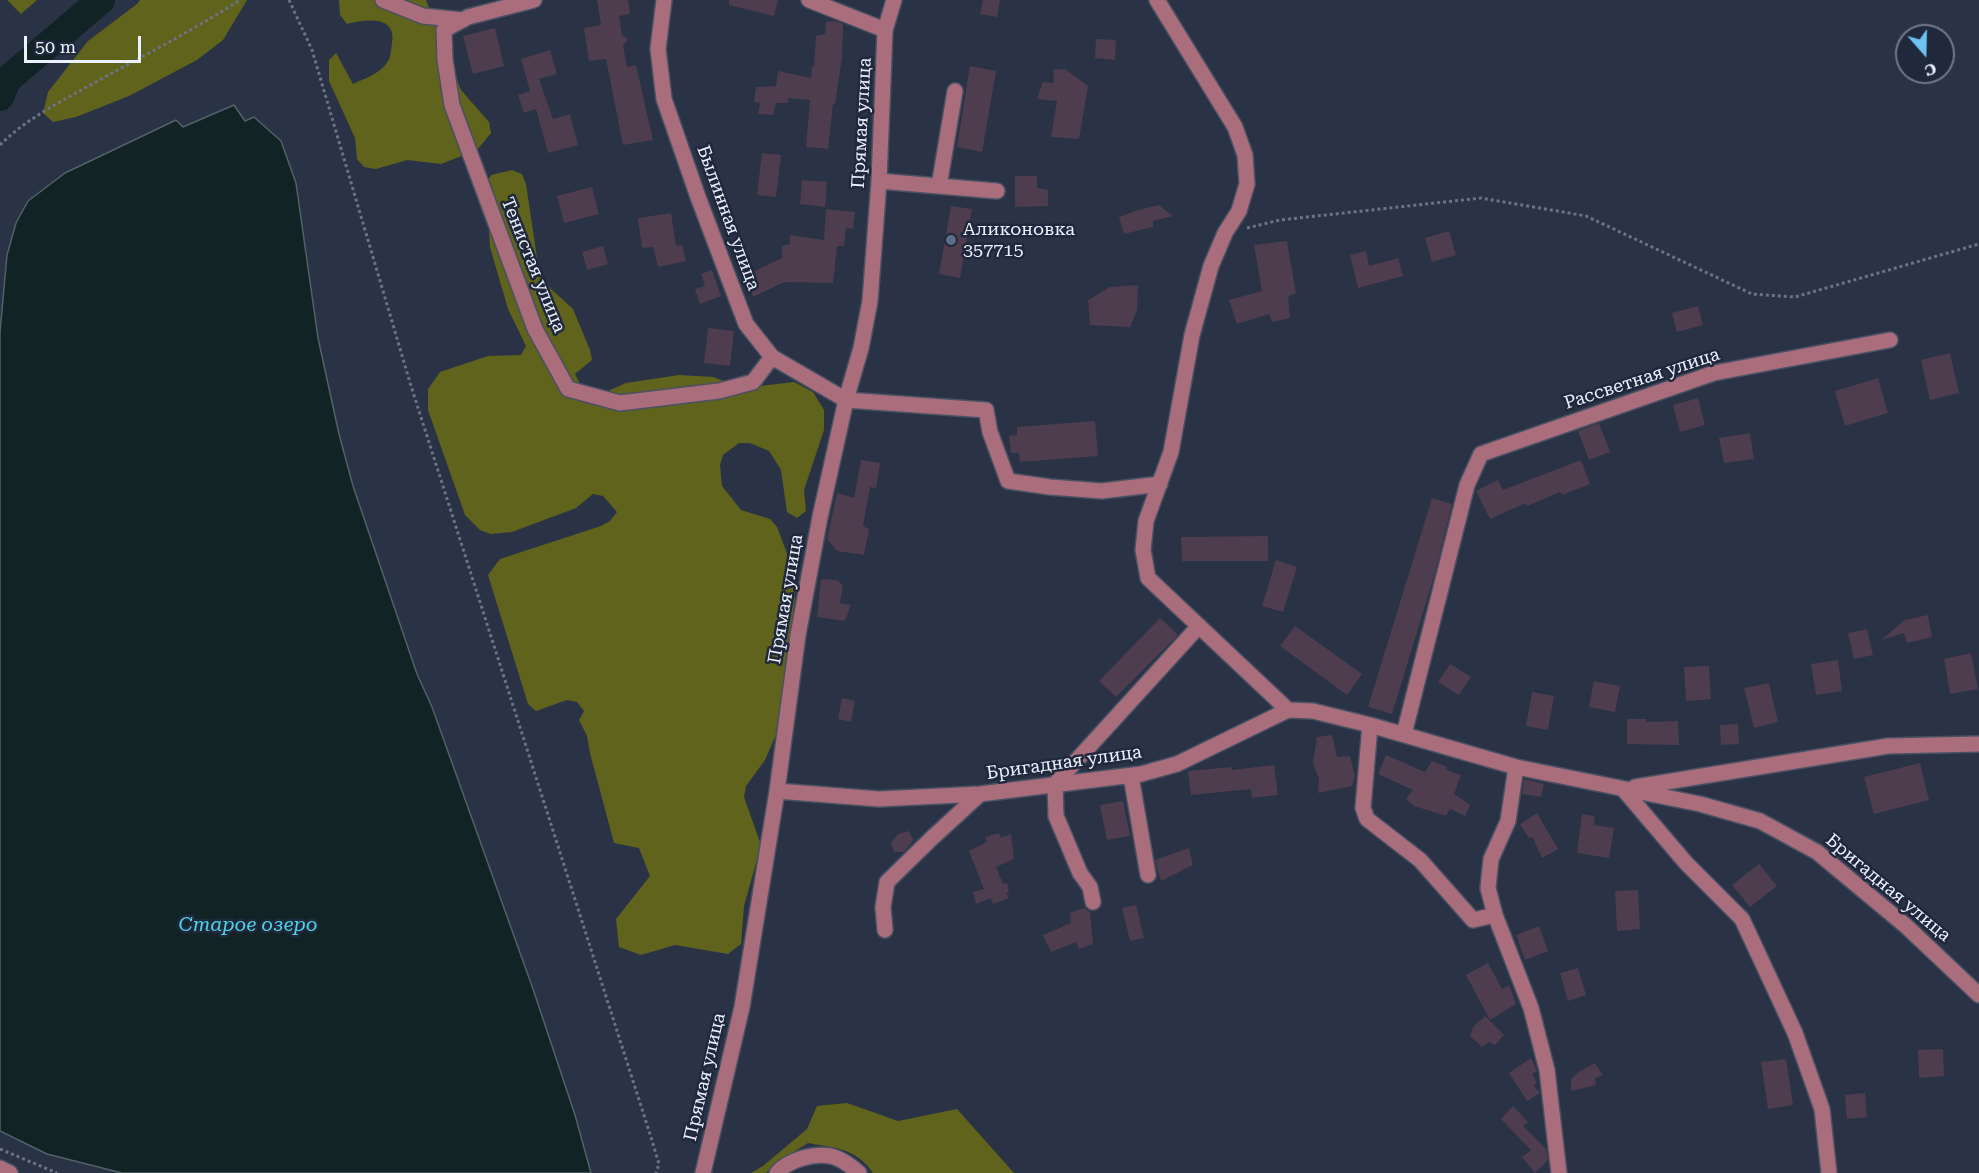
<!DOCTYPE html>
<meta charset="utf-8">
<style>
body{margin:0}
#map{position:relative;width:1979px;height:1173px;overflow:hidden;background:#2a3246;font-family:"Roboto Serif",serif}
canvas{display:block}
.north{position:absolute;left:1895px;top:24px;width:60px;height:60px;box-sizing:border-box;background:#20283b;border:2px solid #717889;border-radius:50%;rotate:160deg;font-size:16px;font-weight:700;line-height:24px;text-align:center;color:#ebf1fe}
.north::after{content:'';display:block;margin:auto;width:21px;height:27px;background:#6dc2f3;clip-path:polygon(50% 0,100% 100%,50% 72%,0 100%)}
.scale{position:absolute;left:24px;top:36px;width:117px;height:27px;box-sizing:border-box;border:3px solid #ebf1fe;border-top:0;padding-left:8px;font-size:18px;line-height:21px;white-space:nowrap;color:#ebf1fe;-webkit-text-stroke:4px #20283b;paint-order:stroke}
</style>
<div id="map">
<canvas width="1979" height="1173"></canvas>
<div class="north">С</div>
<div class="scale">50 m</div>
</div>
<script>
const ctx = document.querySelector('canvas').getContext('2d');
ctx.lineJoin = 'round';
function paint(path, color) {
  ctx.fillStyle = color;
  ctx.fill(path, 'evenodd');
}
function trace(path, color, width, dash) {
  ctx.strokeStyle = color;
  ctx.lineWidth = width;
  ctx.lineCap = dash ? 'butt' : 'round';
  ctx.setLineDash(dash || []);
  ctx.stroke(path);
}
function write(font, color, halo, rows, align = 'center') {
  ctx.font = font + ' "Roboto Serif",serif';
  ctx.lineWidth = 5;
  ctx.setLineDash([]);
  ctx.textBaseline = 'middle';
  ctx.strokeStyle = halo;
  ctx.fillStyle = color;
  for (const [text, x, y, turn = 0] of rows) {
    ctx.save();
    ctx.translate(x, y);
    ctx.rotate((+turn || 0) * Math.PI / 180);
    ctx.textAlign = isNaN(turn) ? turn : align;
    if (halo) ctx.strokeText(text, 0, 0);
    ctx.fillText(text, 0, 0);
    ctx.restore();
  }
}
paint(new Path2D(`
 M7,0H37L21,14Z
 M140,0H247L223,40L197,60L129,96L76,117L53,122L43,113L48,92L88,41L137,4Z
 M339,0H426L461,90L489,122L491,133L477,150L441,164L407,160L376,169L364,167L357,159L355,138L329,81V60L336,53L353,84C366,78 381,73 388,61C391,57 391,48 392,43C397,14 363,20 347,24L340,15Z
 M512,170L522,174L526,184L539,271L550,288L573,309L590,350L592,360L575,374L580,384L597,396L626,383L679,375L713,377L743,388L794,382L813,392L824,410V430L804,490L806,511L797,518L787,512L781,470L769,451L750,443H739L723,455L720,465L722,486L741,510L770,519L777,527L792,567L795,598L778,730L765,760L746,786L744,797L761,845L744,906L741,944L728,954L675,945L641,955L619,947L616,919L650,876L639,848L614,843L590,753L587,736L579,720L584,711L577,702L567,700L536,711L528,704L488,575L500,559L601,526L610,521L617,512L603,496L593,494L576,508L512,532L491,534L480,530L465,515L428,410V389L440,372L488,356L521,355L526,346L508,309L490,247L486,184L491,175Z
 M847,1103L898,1121L957,1109L1014,1173H873C856,1148 835,1148 808,1143L775,1164L766,1173H751L763,1166L807,1129L817,1106Z`), '#60631b');
const water = new Path2D(`
 M234,105L245,121L254,117L281,141L296,183L318,338L339,434L353,486L417,674L432,707L533,989L575,1115L591,1173H122L47,1154L0,1131V332L7,255L16,223L28,201L65,173L176,120L183,127Z`);
paint(water, '#122326');
trace(water, '#536167', 1.5);
trace(new Path2D(`
 M0,97L8,79L101,0`), '#122326', 28);
paint(new Path2D(`
 M597,0H628L630,14L619,16L622,35L628,39L623,46L627,67L636,65L653,140L623,145L606,59L589,61L584,28L601,25Z
 M729,0H778L774,16L729,5Z
 M983,0H1000L997,17L980,14Z
 M835,21L843,24L842,57L835,104H833L828,149L806,147L810,100L788,98V103H776L773,115L758,114L760,103L754,102L756,87L776,86L778,71L811,78L812,67H814L816,36L825,34L826,22Z
 M495,28L504,66L473,74L463,36Z
 M1096,39L1116,40L1115,60L1095,58Z
 M550,50L557,74L539,79L553,119L570,114L578,145L548,153L536,109L524,113L518,95L530,91L521,59Z
 M970,66L996,71L982,152L957,147Z
 M1065,69L1088,86L1079,139L1051,137L1057,101L1037,99L1043,82L1054,83L1053,70Z
 M762,153L781,155L776,197L757,195Z
 M1015,176H1037V188L1048,190V206L1015,207Z
 M802,180L827,182L825,207L800,204Z
 M592,187L599,214L564,223L557,196Z
 M1159,205L1173,216L1153,221V227L1124,234L1119,217L1138,210Z
 M951,206L972,209L960,278L939,274Z
 M826,209L855,212L853,229L846,228L844,246H837L833,283L784,282L753,297L744,276L782,258V246L790,244V235L824,240Z
 M671,213L676,246L682,245L686,261L658,267L653,247L642,248L638,218Z
 M1449,231L1456,255L1432,262L1425,238Z
 M1287,241L1296,293L1288,297L1290,318L1272,322L1269,314L1237,324L1229,300L1262,291L1254,245Z
 M603,246L608,264L587,270L582,252Z
 M1366,251L1369,266L1398,258L1403,276L1358,288L1350,255Z
 M712,270L721,296L700,304L695,289L705,286L701,274Z
 M1138,285L1137,310L1130,327L1090,325L1088,300L1110,287Z
 M1698,306L1703,325L1677,332L1672,313Z
 M708,328L734,331L730,366L704,363Z
 M1950,353L1959,393L1930,400L1921,360Z
 M1878,378L1888,413L1845,426L1835,391Z
 M1698,398L1705,425L1680,432L1673,405Z
 M1095,421L1098,456L1020,462L1019,453H1011L1009,436L1017,435V427Z
 M1599,423L1610,452L1589,460L1578,431Z
 M1750,433L1754,459L1724,463L1719,438Z
 M861,460L880,463L876,488L870,487L863,526L869,529L864,555L837,551L827,539L837,493L854,498Z
 M1581,460L1590,484L1562,495L1560,492L1527,506L1526,503L1490,519L1476,491L1498,480L1503,490Z
 M1432,498L1452,504L1435,573L1392,714L1368,707Z
 M1268,536V561H1182L1181,537Z
 M1276,560L1297,567L1283,612L1262,606Z
 M821,579L837,580L843,585L840,603L851,605L845,621L817,617Z
 M1928,615L1932,637L1907,643L1904,633L1881,640L1905,620Z
 M1160,618L1178,635L1116,697L1099,681Z
 M1295,626L1362,674L1347,695L1280,646Z
 M1867,629L1873,655L1854,659L1848,633Z
 M1971,653L1978,689L1950,694L1944,659Z
 M1838,660L1842,691L1816,695L1811,664Z
 M1450,664L1471,677L1459,695L1438,682Z
 M1709,666L1711,699L1686,701L1684,667Z
 M1594,681L1620,686L1615,712L1589,707Z
 M1769,683L1778,722L1754,728L1744,688Z
 M1532,692L1554,696L1548,730L1526,726Z
 M842,698L855,701L851,722L838,719Z
 M1627,719H1646V722L1678,721L1679,745L1627,744Z
 M1738,724L1739,744L1721,745L1720,725Z
 M1332,735L1337,757L1350,756L1355,776L1352,786L1318,793L1319,779L1313,763L1317,737Z
 M1386,755L1425,772L1432,761L1447,767L1446,770L1461,775L1454,794L1470,805L1465,816L1450,809L1446,816L1414,806L1406,799L1413,790L1378,774Z
 M1920,763L1929,800L1874,814L1864,777Z
 M1274,765L1278,795L1252,798L1251,789L1191,795L1188,771L1232,767V770Z
 M1524,779L1544,784L1541,797L1522,794Z
 M1123,801L1130,836L1107,840L1100,805Z
 M1537,813L1558,849L1542,858L1533,838L1528,837L1520,824Z
 M1582,814L1595,816L1594,825L1614,828L1609,858L1577,853Z
 M909,831L913,840L904,852H894L891,843L898,834Z
 M999,833L1001,838L1011,834L1014,859L996,867L1003,884L1007,883L1009,892L1006,893L1009,898L993,904L991,898L976,904L973,892L984,889L969,851L987,842L985,837Z
 M1189,848L1193,865L1161,881L1155,860Z
 M1759,864L1777,886L1750,907L1732,885Z
 M1638,890L1640,929L1617,931L1615,891Z
 M1136,905L1144,938L1130,941L1122,908Z
 M1084,908L1090,912L1093,944L1079,949L1076,942L1051,952L1043,935L1071,923L1070,913Z
 M1539,926L1548,951L1525,960L1516,935Z
 M1488,963L1502,989L1509,985L1516,1004L1490,1020L1466,975Z
 M1578,968L1586,995L1568,1001L1560,973Z
 M1485,1016L1504,1035L1495,1045L1489,1042L1482,1047L1470,1036L1473,1027Z
 M1943,1049L1944,1076L1919,1078L1918,1050Z
 M1531,1058L1537,1071L1532,1074L1537,1083L1534,1086L1540,1093L1527,1101L1509,1073Z
 M1786,1059L1793,1105L1768,1109L1761,1062Z
 M1595,1063L1603,1075L1595,1078L1596,1085L1571,1091V1079L1580,1071Z
 M1865,1093L1867,1117L1847,1119L1845,1095Z
 M1513,1106L1528,1122L1523,1126L1546,1149L1548,1160L1535,1173L1522,1157L1531,1150L1501,1119Z`), '#4d3d4f');
const minor = new Path2D(`
 M383,0L423,16L463,20
 M534,0L468,17L444,30L445,60L452,105L535,329L568,389L620,403L719,391L753,382L772,357
 M664,0L658,49L664,99L698,197L746,324L772,357L846,400L986,410L990,432L1008,481L1050,487L1102,491L1160,484
 M809,0L885,30
 M1157,0L1235,127L1245,155L1247,184L1239,211L1225,233L1211,266L1192,335L1171,452L1146,521L1143,550L1148,578L1288,710
 M879,181L997,191
 M939,186L955,91
 M1370,725L1363,808L1367,819L1420,860L1473,920L1495,915
 M1404,734L1467,485L1481,454L1714,373L1890,340
 M1516,767L1508,821L1491,859L1488,888L1495,915L1531,1008L1547,1070L1559,1173
 M1131,776L1148,875
 M1635,787L1888,746L1979,744
 M1623,789L1686,863L1742,919L1795,1033L1822,1109L1829,1173
 M777,791L879,799L980,794L1141,774L1177,764L1288,710L1313,711L1370,725L1516,767L1700,804L1760,821L1817,852L1906,926L1979,995
 M1093,902L1090,887L1080,873L1056,816L1055,784L1199,626
 M885,930L883,907L887,882L932,838L980,794
 M0,1168L10,1173
 M703,1173L742,1007L777,791L798,635L820,517L846,400L861,348L870,301L879,181L885,30L894,0
 M777,1173C788,1160 813,1153 830,1156C841,1158 851,1166 859,1173`);
trace(minor, '#495163', 18);
trace(new Path2D(`
 M289,0L312,50L411,386L649,1131L659,1164L656,1173
 M0,145C26,119 60,102 92,84C141,57 192,31 240,0
 M1247,228L1280,220L1481,198L1586,216L1752,294L1795,297L1979,244
 M0,1149L57,1173`), '#6c7385', 3, [3, 3]);
trace(minor, '#a96d7c', 15);
for (const [x, y, r, color] of [
 [951,240,6,"#5c6f8a"]
]) {
  const dot = new Path2D();
  dot.arc(x, y, r, 0, 2 * Math.PI);
  ctx.fillStyle = color;
  ctx.fill(dot);
  trace(dot, '#20283b', 2);
}
write('18px', '#ebf1fe', '#20283b', [
 ["Прямая улица",862,123,-87],
 ["Былинная улица",728,218,70],
 ["Тенистая улица",533,265,68],
 ["Рассветная улица",1642,379,-18],
 ["Прямая улица",786,599,-80],
 ["Бригадная улица",1064,763,-8],
 ["Бригадная улица",1888,888,40],
 ["Прямая улица",705,1077,-77]
]);
write('18px', '#ebf1fe', '#20283b', [
 ["Аликоновка",963,230],
 ["357715",963,251]
], 'left');
write('italic 20px', '#4cd3e5', '#20283b', [
 ["Старое озеро",248,925]
]);
</script>
